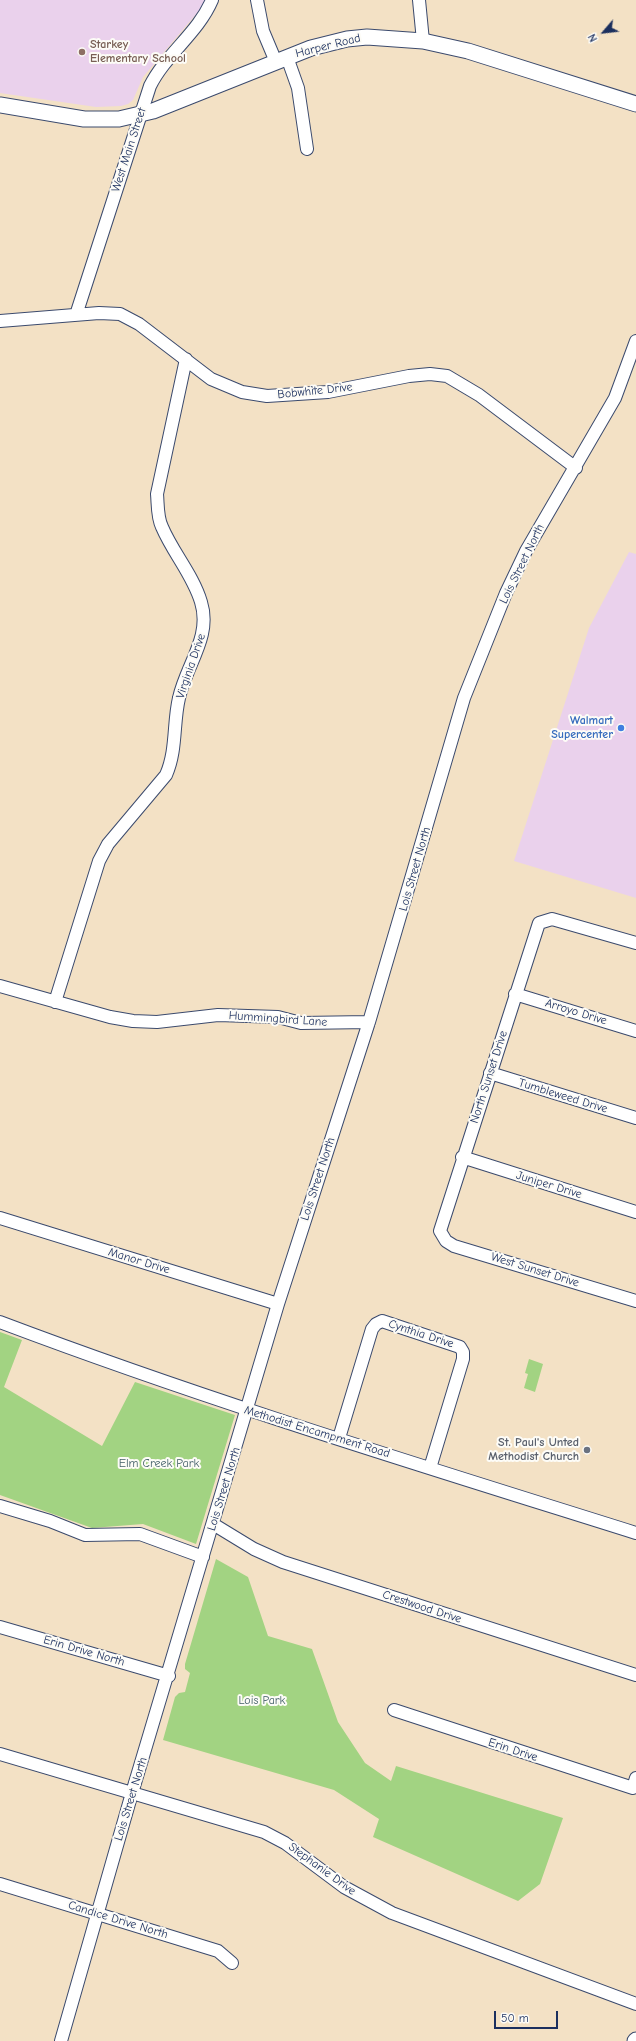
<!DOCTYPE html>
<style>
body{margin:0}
#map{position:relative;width:636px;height:2041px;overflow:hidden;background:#f3e1c5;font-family:"Comic Neue",sans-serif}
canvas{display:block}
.north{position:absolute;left:584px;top:12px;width:40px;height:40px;-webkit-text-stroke:3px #fdfcf7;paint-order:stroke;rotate:242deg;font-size:11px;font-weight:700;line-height:16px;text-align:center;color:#1b2f5e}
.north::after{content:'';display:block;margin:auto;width:14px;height:18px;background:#1b2f5e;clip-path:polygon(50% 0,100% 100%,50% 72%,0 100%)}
.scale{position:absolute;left:494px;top:2011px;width:64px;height:18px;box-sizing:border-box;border:2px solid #1b2f5e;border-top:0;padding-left:5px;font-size:12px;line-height:14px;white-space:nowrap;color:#1b2f5e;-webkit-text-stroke:3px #fdfcf7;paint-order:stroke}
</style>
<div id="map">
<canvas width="636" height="2041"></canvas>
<div class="north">N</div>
<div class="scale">50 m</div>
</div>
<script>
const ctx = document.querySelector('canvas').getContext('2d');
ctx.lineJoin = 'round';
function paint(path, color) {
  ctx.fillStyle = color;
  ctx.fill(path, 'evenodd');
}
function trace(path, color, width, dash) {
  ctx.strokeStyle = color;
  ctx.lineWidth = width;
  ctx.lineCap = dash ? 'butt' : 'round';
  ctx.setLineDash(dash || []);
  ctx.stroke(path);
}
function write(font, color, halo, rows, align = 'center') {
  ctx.font = font + ' "Comic Neue",sans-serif';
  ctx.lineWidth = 4;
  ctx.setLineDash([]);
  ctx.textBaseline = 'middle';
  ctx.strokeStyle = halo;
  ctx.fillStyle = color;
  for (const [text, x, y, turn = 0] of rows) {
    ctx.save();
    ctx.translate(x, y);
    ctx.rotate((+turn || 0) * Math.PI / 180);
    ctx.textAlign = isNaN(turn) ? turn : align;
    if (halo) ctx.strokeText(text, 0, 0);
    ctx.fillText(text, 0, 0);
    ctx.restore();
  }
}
paint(new Path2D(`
 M0,0H206L202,7L143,77L133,100L128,104L121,106L96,107L0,93Z
 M629,552L636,554V898L514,861L589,628Z`), '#ead1ec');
paint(new Path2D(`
 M0,1332L22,1340L4,1387L102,1446L135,1382L235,1415L196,1544L143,1524L92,1528L0,1495Z
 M529,1359L543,1364L535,1392L524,1388L528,1374L525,1373Z
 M216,1559L248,1577L268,1636L312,1649L338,1722L365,1763L391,1781L396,1766L563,1818L540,1884L518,1901L373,1837L379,1819L334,1790L163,1740L175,1697L179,1693L185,1692L190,1673L185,1669V1664Z`), '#a2d382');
const minor = new Path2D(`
 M257,0L263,31L276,62
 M419,0L423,41
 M287,57L298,88L307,149
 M76,315L150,86C166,54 198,33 212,0
 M0,321L99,313L120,314L139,324L211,379L242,392L267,396L328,392L409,376L430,374L447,376L479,395L576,468
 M636,943L552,919L539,923L440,1231L446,1241L454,1246L636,1301
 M0,986L110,1017L133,1021L157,1022L218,1015L278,1017L301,1023L369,1022
 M515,994L636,1031
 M55,1002L99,861L108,844L166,775C177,750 173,723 179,698C186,665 212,637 201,602C193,575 173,553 162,527C157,517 158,504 157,494L186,359
 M490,1073L636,1118
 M462,1157L636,1212
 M0,1218L278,1304
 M0,1322C209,1401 423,1466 636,1533
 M339,1438L372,1329L376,1324L382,1321L460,1347L463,1352V1359L430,1468
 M0,1506L50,1521L85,1535L140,1534L203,1557
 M213,1524L254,1549L283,1562L636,1675
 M0,1627L169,1676
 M394,1710L633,1788L636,1778
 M0,1754L264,1832L285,1843L344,1887L392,1913L636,2004
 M0,1884L218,1951L232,1963
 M61,2041L132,1793L278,1304L369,1022L464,698L506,593L526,551L615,398L636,341`);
const major = new Path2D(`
 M0,105L84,119H119L153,111L311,48L347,39L367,37L423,41L468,51L636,104
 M635,2041L636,2040`);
trace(minor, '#3b4a6d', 14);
trace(major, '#3b4a6d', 17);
trace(minor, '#fff', 12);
trace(major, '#fff', 15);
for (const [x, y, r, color] of [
 [82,52,4,"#8d6e63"],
 [621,728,4,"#3f7fe0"],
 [587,1450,4,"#6b7280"]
]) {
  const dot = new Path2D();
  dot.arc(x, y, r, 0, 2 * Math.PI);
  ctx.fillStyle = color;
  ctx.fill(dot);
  trace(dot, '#fdfcf7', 1.5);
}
write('bold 12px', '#785e54', '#fdfcf7', [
 ["Starkey",90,45],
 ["Elementary School",90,59]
], 'left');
write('12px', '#1b2f5e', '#fdfcf7', [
 ["Harper Road",328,46,-14],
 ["West Main Street",129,150,-72],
 ["Bobwhite Drive",315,391,-6],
 ["Lois Street North",522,564,-64],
 ["Virginia Drive",191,666,-71],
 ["Lois Street North",415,869,-74],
 ["Arroyo Drive",576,1012,17],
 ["Hummingbird Lane",278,1019,4],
 ["North Sunset Drive",489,1077,-72],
 ["Tumbleweed Drive",563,1096,17],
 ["Lois Street North",318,1179,-72],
 ["Juniper Drive",549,1185,17],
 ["Manor Drive",139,1261,17],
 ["West Sunset Drive",535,1270,17],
 ["Cynthia Drive",421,1334,18],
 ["Methodist Encampment Road",317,1432,17],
 ["Lois Street North",224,1489,-73],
 ["Crestwood Drive",422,1607,18],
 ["Erin Drive North",84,1651,16],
 ["Erin Drive",513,1750,18],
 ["Lois Street North",131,1799,-73],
 ["Stephanie Drive",322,1869,36],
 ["Candice Drive North",118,1920,17]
]);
write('bold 12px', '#366cbe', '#fdfcf7', [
 ["Walmart",613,721],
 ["Supercenter",613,735]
], 'right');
write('bold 12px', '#5b616d', '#fdfcf7', [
 ["St. Paul's Unted",579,1443],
 ["Methodist Church",579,1457]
], 'right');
write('12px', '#446069', '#fdfcf7', [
 ["Elm Creek Park",159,1464],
 ["Lois Park",262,1701]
]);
</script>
